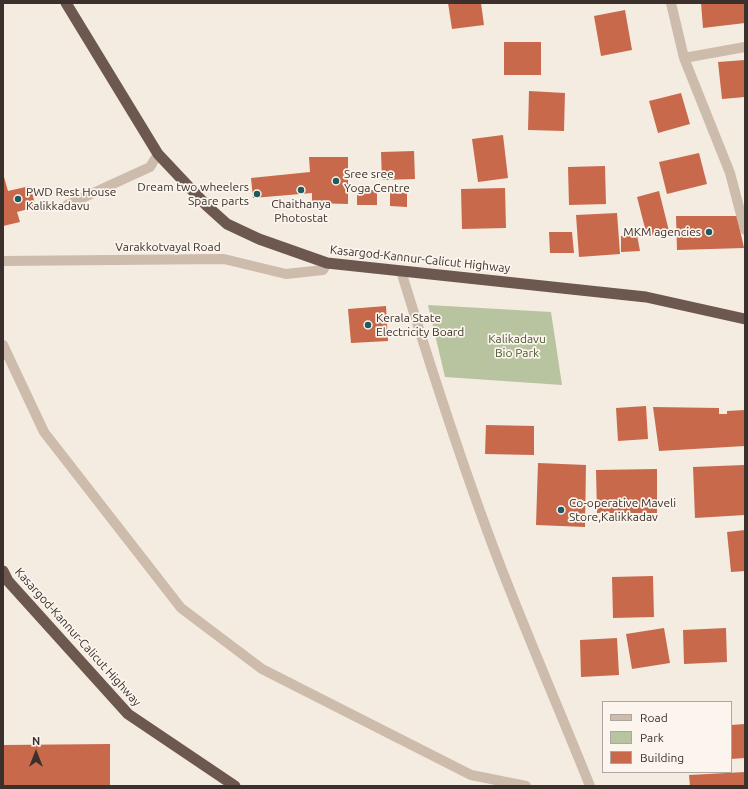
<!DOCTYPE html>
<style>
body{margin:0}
#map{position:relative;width:748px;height:789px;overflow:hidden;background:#f4ebe1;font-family:Ubuntu,sans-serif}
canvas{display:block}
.frame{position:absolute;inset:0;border:4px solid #3b302b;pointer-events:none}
.legend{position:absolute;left:602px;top:701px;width:130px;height:72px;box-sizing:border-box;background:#fbf5ee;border:1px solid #aea6a0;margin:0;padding:5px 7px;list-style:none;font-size:12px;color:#3b302b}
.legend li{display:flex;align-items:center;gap:8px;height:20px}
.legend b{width:20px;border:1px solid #aea6a0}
.north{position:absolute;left:16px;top:733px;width:40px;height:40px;-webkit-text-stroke:3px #fbf5ee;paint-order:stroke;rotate:0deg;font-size:11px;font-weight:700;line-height:16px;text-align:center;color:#3b302b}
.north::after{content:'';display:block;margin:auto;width:14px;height:18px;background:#3b302b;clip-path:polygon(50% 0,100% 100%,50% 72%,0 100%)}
</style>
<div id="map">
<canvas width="748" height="789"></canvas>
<div class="frame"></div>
<ul class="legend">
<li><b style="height:5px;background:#cdbbac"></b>Road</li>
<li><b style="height:11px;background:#b8c4a0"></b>Park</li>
<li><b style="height:11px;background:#c8694b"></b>Building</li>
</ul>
<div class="north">N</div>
</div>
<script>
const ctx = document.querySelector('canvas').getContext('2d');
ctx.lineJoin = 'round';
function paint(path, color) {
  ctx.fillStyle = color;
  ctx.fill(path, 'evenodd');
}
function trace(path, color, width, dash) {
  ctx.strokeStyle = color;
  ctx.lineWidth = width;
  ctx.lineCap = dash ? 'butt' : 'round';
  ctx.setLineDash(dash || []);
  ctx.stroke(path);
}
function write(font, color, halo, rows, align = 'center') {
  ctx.font = font + ' Ubuntu,sans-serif';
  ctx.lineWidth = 3.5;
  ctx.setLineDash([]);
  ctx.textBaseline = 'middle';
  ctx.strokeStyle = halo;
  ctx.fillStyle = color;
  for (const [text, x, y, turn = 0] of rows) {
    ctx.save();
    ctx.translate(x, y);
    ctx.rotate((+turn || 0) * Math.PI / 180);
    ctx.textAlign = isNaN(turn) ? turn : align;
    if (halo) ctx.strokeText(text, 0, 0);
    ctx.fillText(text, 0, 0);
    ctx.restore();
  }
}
paint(new Path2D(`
 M428,305L551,312L562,385L445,377Z`), '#b8c4a0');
paint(new Path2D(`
 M448,3H481L484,25L452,29Z
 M701,3H744L745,23L703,28Z
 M625,10L632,50L601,56L594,16Z
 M504,42H541V75H504Z
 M745,60V97L722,99L718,62Z
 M529,91L565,93L564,131L528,130Z
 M681,93L690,124L658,133L649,101Z
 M503,135L508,178L478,182L472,139Z
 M414,151L415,179L382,180L381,152Z
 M699,153L707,184L667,194L659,162Z
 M309,157H348V204L312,203V193L253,198L251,178L310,172Z
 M605,166L606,204L569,205L568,167Z
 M3,177H4L8,191L30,186L36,207L17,212L20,222L3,226Z
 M505,188L506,228L462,229L461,189Z
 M357,190H377V205H357Z
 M659,191L669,231L647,236L637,197Z
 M390,192L407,193V207L390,206Z
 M617,213L620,254L579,257L576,215Z
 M676,216H737L744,248L677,250Z
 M549,232H572L574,253H550Z
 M637,235L640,251L621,252V236Z
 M386,306L388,341L351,343L348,309Z
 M646,406L648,439L618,441L616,408Z
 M653,407L719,408V414H727V411L745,410V446L659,451Z
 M486,425L534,426V455L485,454Z
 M538,463L586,465L585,527L536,525Z
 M744,465L745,515L695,518L693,467Z
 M657,469V513H597L596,470Z
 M745,530V571L731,572L727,532Z
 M653,576L654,617L613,618L612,577Z
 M664,628L670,663L632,669L626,634Z
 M726,628L727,662L684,664L683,630Z
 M617,638L619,675L581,677L580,640Z
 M745,724V758L731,759V725Z
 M110,744V786H3V745Z
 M745,772V786H690L689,775Z`), '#c8694b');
trace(new Path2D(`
 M671,3L684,58L730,173L745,230
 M684,58L745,47
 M67,205L150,167L158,154
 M3,261L224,259L286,274L323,270L327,263
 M401,271C432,372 464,472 502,570C530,642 561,714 590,786
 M3,345L44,432L181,608L262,669L471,775L526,786`), '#cdbbac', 10);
trace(new Path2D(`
 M66,3L158,154L207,206L227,224L259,239L327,263L646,297L745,319
 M3,571L8,581L128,714L235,786`), '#6c584f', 11);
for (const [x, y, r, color] of [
 [336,181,4,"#1f5a5e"],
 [301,190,4,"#1f5a5e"],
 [257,194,4,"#1f5a5e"],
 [18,199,4,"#1f5a5e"],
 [709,232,4,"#1f5a5e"],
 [368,325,4,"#1f5a5e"],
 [561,510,4,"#1f5a5e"]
]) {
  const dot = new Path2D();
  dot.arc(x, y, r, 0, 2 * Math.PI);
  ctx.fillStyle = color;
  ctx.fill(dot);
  trace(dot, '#fbf5ee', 1.5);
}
write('12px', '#3b302b', '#fbf5ee', [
 ["Sree sree",344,174],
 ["Yoga Centre",344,188],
 ["Dream two wheelers",249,187,"right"],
 ["Spare parts",249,201,"right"],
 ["PWD Rest House",26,192],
 ["Kalikkadavu",26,206],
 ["Chaithanya",301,204,"center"],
 ["Photostat",301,218,"center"],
 ["MKM agencies",701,232,"right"],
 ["Kerala State",376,318],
 ["Electricity Board",376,332],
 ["Co-operative Maveli",569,503],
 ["Store,Kalikkadav",569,517]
], 'left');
write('12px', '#3b302b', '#fbf5ee', [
 ["Varakkotvayal Road",168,247],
 ["Kasargod-Kannur-Calicut Highway",420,259,6],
 ["Kasargod-Kannur-Calicut Highway",78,637,48]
]);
write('12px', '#4a5a2e', '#fbf5ee', [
 ["Kalikadavu",517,339],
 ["Bio Park",517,353]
]);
</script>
